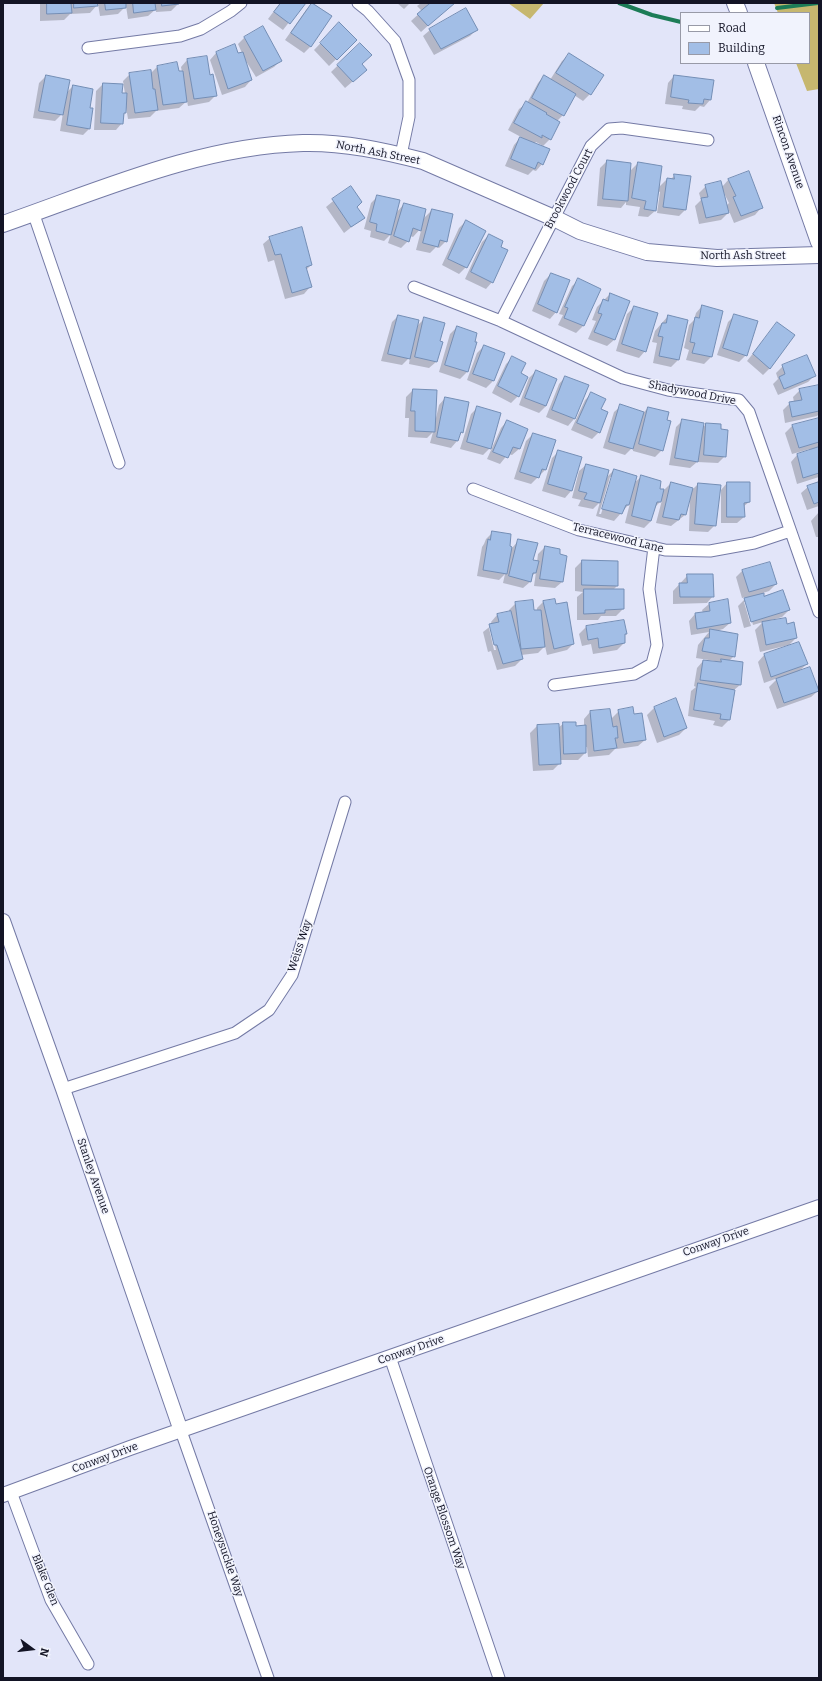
<!DOCTYPE html>
<style>
body{margin:0}
#map{position:relative;width:822px;height:1681px;overflow:hidden;background:#e2e5f9;font-family:Bitter,serif}
canvas{display:block}
.frame{position:absolute;inset:0;border:4px solid #131425;pointer-events:none}
.legend{position:absolute;left:680px;top:12px;width:130px;height:52px;box-sizing:border-box;background:#f1f3fd;border:1px solid #989aa7;margin:0;padding:5px 7px;list-style:none;font-size:12px;color:#131425}
.legend li{display:flex;align-items:center;gap:8px;height:20px}
.legend b{width:20px;border:1px solid #989aa7}
.north{position:absolute;left:12px;top:1629px;width:40px;height:40px;-webkit-text-stroke:3px #f1f3fd;paint-order:stroke;rotate:105deg;font-size:11px;font-weight:700;line-height:16px;text-align:center;color:#131425}
.north::after{content:'';display:block;margin:auto;width:14px;height:18px;background:#131425;clip-path:polygon(50% 0,100% 100%,50% 72%,0 100%)}
</style>
<div id="map">
<canvas width="822" height="1681"></canvas>
<div class="frame"></div>
<ul class="legend">
<li><b style="height:5px;background:#fff"></b>Road</li>
<li><b style="height:11px;background:#a2bee6"></b>Building</li>
</ul>
<div class="north">N</div>
</div>
<script>
const ctx = document.querySelector('canvas').getContext('2d');
ctx.lineJoin = 'round';
function paint(path, color) {
  ctx.fillStyle = color;
  ctx.fill(path, 'evenodd');
}
function trace(path, color, width, dash) {
  ctx.strokeStyle = color;
  ctx.lineWidth = width;
  ctx.lineCap = dash ? 'butt' : 'round';
  ctx.setLineDash(dash || []);
  ctx.stroke(path);
}
function write(font, color, halo, rows, align = 'center') {
  ctx.font = font + ' Bitter,serif';
  ctx.lineWidth = 3;
  ctx.setLineDash([]);
  ctx.textBaseline = 'middle';
  ctx.strokeStyle = halo;
  ctx.fillStyle = color;
  for (const [text, x, y, turn = 0] of rows) {
    ctx.save();
    ctx.translate(x, y);
    ctx.rotate((+turn || 0) * Math.PI / 180);
    ctx.textAlign = isNaN(turn) ? turn : align;
    if (halo) ctx.strokeText(text, 0, 0);
    ctx.fillText(text, 0, 0);
    ctx.restore();
  }
}
paint(new Path2D(`
 M508,3H544L530,19Z
 M774,3H819V89L807,91L796,63H809V13H778Z`), '#c6b76f');
paint(new Path2D(`
 M40,3H178V4L171,11L156,12V9L148,16L128,19L126,6L118,14L100,16L98,4L90,13L70,14L64,20L40,21Z
 M280,3H304L283,30L268,19Z
 M313,3L331,16L310,47L304,53L285,40L306,10Z
 M397,3H410L404,9Z
 M421,3H453L421,32L411,21L422,11L417,6Z
 M339,24L356,40L329,66L314,50Z
 M430,30H476L470,36L434,55L423,36Z
 M244,38L280,61L274,67L256,77L244,58L251,80L245,87L222,95L210,60L216,53H242L238,44Z
 M360,44L361,64L359,76L345,88L331,72Z
 M569,55L590,94L583,101L574,95L563,115L557,121L550,139L543,146L536,142L534,144L542,164L536,171L533,170L528,175L505,166L514,145L521,137L508,130L519,109L527,103L538,83L544,76L550,80L562,61Z
 M187,60L209,77L216,95L209,102L188,106L187,101L179,108L156,111L150,117L128,119L126,107L122,123L116,130H94L96,91L103,84L120,94H125L123,81L130,74H150L158,66L182,72L181,67Z
 M46,76L66,93L73,86L88,109L89,129L83,135L60,131L63,113L55,121L33,118L39,83Z
 M674,76L710,100L704,107L700,106L695,111L682,109L683,106L665,104L668,83Z
 M607,161L629,172L638,163L658,188L667,179L670,180L675,175L686,209L679,216L657,213L660,192L658,191L655,211L648,217L638,216L640,207L626,205V202L621,208L597,206L600,168Z
 M729,179L761,208L755,215L734,223L727,206H726L728,213L721,220L699,224L695,206L701,200L699,193L706,186L722,187ZM722,189L729,203L726,206Z
 M350,187L356,207L363,218L344,233L326,207Z
 M378,196L396,213L404,204L423,219L432,210L446,241L439,248L436,247L430,253L416,250L422,227L413,237L410,236L408,241L401,248L388,243L391,234L384,241L370,237L371,231L364,229L371,203Z
 M466,221V267L459,274L442,265L459,228Z
 M489,235L492,282L486,289L465,279L482,242Z
 M270,238L311,265L306,270L310,287L304,294L285,299L274,260L268,262L263,244Z
 M551,274L556,312L550,319L532,311L544,281Z
 M579,280L599,289L583,326L576,333L558,325L563,315L559,314L572,286Z
 M610,294L614,340L607,346L588,339L596,321L592,320L597,307Z
 M702,306L722,311L711,357L704,364L686,360L689,350L684,348L689,325L694,320L696,313Z
 M634,307L645,351L639,358L616,351L627,314Z
 M735,315L746,355L739,362L717,355L728,322Z
 M398,316L417,326L425,318L438,342L436,362L429,368L409,364L410,357L402,365L381,361L392,322Z
 M668,316L687,320L678,360L671,367L653,363L657,343L652,342L655,331Z
 M777,323L770,368L763,375L747,361Z
 M457,327L476,343L467,372L460,379L439,372L450,334Z
 M484,346L503,353L493,381L486,388L467,380L477,353Z
 M513,357L520,373L518,396L511,403L492,393L506,364Z
 M783,366L815,375L808,382L778,395L773,384L778,379L776,373Z
 M536,371L556,379L546,406L539,413L519,405L529,378Z
 M565,377L587,386L574,419L568,426L546,417L559,384Z
 M819,386V414L817,416L785,423L783,410L790,403L794,402L793,397L800,390Z
 M413,390L435,418H436L439,405L445,398L462,432L459,435L457,441L451,448L430,443L433,432L427,438L408,437L409,418H405L406,397Z
 M591,394L599,410V432L592,439L571,430L585,400Z
 M621,406L643,413L648,408L662,450L655,457L633,451V447L625,455L603,448L614,412Z
 M478,407L490,448L483,455L460,449L471,414Z
 M819,419V477L797,484L791,462L797,455L811,450L810,449L792,454L785,433L792,426Z
 M683,420L702,429L706,424L725,456L718,463L697,462L690,468L669,465L676,427Z
 M507,421L519,449L512,455L508,454L500,464L487,459L501,428Z
 M533,434L545,470L531,484L514,479L526,441Z
 M559,451L581,458L571,491L565,498L542,491L552,458Z
 M586,465L606,478L614,470L633,484L642,476L659,490H664L671,483L693,489L698,484L715,525L708,532L689,531L690,495L685,515L671,526L656,523L662,500L654,508L651,521L644,528L625,523L630,503L614,521L596,516L600,502L593,509L578,506L581,500L572,498L579,471ZM610,477H613L601,514H599Z
 M819,481V506L807,510L801,493L808,487Z
 M727,483L749,502L743,507L744,517L737,523H721V490Z
 M819,512V537H816L811,521Z
 M493,532L509,547L512,548L519,540L532,561L537,562L538,554L545,547L562,582L555,588L534,586L536,572L531,577L530,582L523,588L503,583L505,574L499,580L477,576L482,547L484,544L486,539Z
 M582,561L617,586L613,590L623,609L616,616H601L598,620H577V597L583,592L575,591V568Z
 M743,570L776,584L769,591L763,593L764,597L789,610L782,617L768,621V622L786,625L793,624L796,638L789,645L760,652L755,630L763,622L753,625L747,602H744L751,626L744,628L738,606L747,597L742,598L736,577Z
 M688,575L713,596L707,603L673,604V591Z
 M727,600L730,623L723,629L716,631L734,656L729,661L740,685L734,690L729,720L722,727L713,725L715,721L688,716L691,691L696,687L694,686L697,668L703,661L714,663L715,661L696,658L698,645L709,632L691,635L689,621L695,614L703,613L702,610L709,604Z
 M543,602L555,605L573,644L567,650L547,655L545,646L538,653L521,655L522,659L515,666L497,670L491,651L488,652L483,632L492,625L491,622L497,615L509,612V610L516,603L533,611H537V608ZM489,628H491L496,650H494Z
 M623,621L626,634L624,636V643L617,650L593,654L591,644L582,646L579,634L586,627Z
 M764,655L807,664L798,672L818,691L811,697L777,709L769,687L778,678L764,683L758,662Z
 M676,700L686,728L679,735L657,743L647,715L654,708Z
 M619,711L634,715L645,740L638,746L617,749V747L609,755L588,757L587,747H585V753L578,760H560V763L553,770L533,771L530,733L537,726L558,725V728L564,723L575,727L584,726V719L590,712L611,719Z`), '#0003');
trace(new Path2D(`
 M619,3L652,15L681,22
 M777,8L818,3`), '#1c7c57', 4);
const building = new Path2D(`
 M47,3H71L72,13L47,14Z
 M74,3H97L98,6L74,8Z
 M105,3H126V8L106,10Z
 M133,3H155L156,10L134,13Z
 M162,3H179V4L162,6Z
 M281,3H306L290,24L274,12Z
 M312,3L332,16L311,47L291,33Z
 M428,3H455L428,26L417,14L429,4Z
 M466,8L478,30L441,49L429,29Z
 M339,22L357,40L337,60L320,43Z
 M263,26L282,61L263,71L244,37Z
 M360,43L372,55L362,64L367,70L353,82L337,65Z
 M235,44L238,53L243,52L252,80L228,89L216,52Z
 M569,53L604,75L591,95L556,73Z
 M207,56L210,75L213,74L217,96L194,99L187,59Z
 M177,62L179,71H183L187,102L163,105L157,66Z
 M151,70L153,89H155L158,110L135,113L129,73Z
 M46,75L70,80L63,115L39,111Z
 M544,75L576,94L564,116L532,98Z
 M674,75L714,80L711,100L704,99L703,104L688,103L689,100L671,97Z
 M103,83L123,84L122,93H127L126,113H124L123,124L101,123Z
 M73,85L93,89L90,108H93L90,129L67,125Z
 M526,101L547,113L546,114L560,122L551,140L542,135V138L514,123Z
 M520,137L550,149L543,165L538,162L535,169L511,159Z
 M607,160L631,163L628,201L603,199Z
 M638,162L662,166L656,211L644,209L646,201L632,198Z
 M749,171L763,208L741,216L733,197L736,196L728,179Z
 M674,174L691,176L686,210L663,207L667,178L674,179Z
 M721,181L729,213L706,218L701,198L708,197L705,185Z
 M351,186L362,202L357,207L365,218L351,227L332,199Z
 M377,195L400,200L391,235L376,231L377,224L370,222Z
 M404,203L426,209L421,231L413,228L409,242L394,236Z
 M432,209L453,214L447,242L440,240L438,247L423,243Z
 M466,220L486,231L467,268L448,259Z
 M302,227L312,265L306,267L312,287L292,293L281,254L275,255L269,237Z
 M489,234L503,241L501,247L508,250L493,283L471,272Z
 M551,273L570,280L557,313L538,304Z
 M578,278L601,289L584,326L564,318L568,308L565,307Z
 M610,293L630,301L615,340L594,332L602,314L598,313L603,299L608,301Z
 M702,305L723,311L712,357L692,353L695,343L690,342L695,317L699,318Z
 M634,306L658,313L646,352L622,344Z
 M734,314L758,321L747,356L723,348Z
 M398,315L419,320L410,359L388,354Z
 M668,315L688,320L679,360L659,356L663,337L658,336L662,323H666Z
 M424,317L445,323L440,341L443,342L437,362L415,357Z
 M777,322L795,335L770,369L753,354Z
 M457,326L477,333L475,342H477L468,372L445,365Z
 M484,345L505,353L494,381L473,374Z
 M807,355L816,376L784,389L779,377L785,374L782,365Z
 M512,356L526,363L521,373L528,377L519,397L498,386Z
 M536,370L557,379L546,406L525,398Z
 M565,376L589,385L575,419L552,410Z
 M819,385V411L792,417L789,402L802,400L799,389Z
 M413,389L437,390L435,432L415,431V411H411Z
 M591,392L606,399L601,409L608,412L600,433L577,423Z
 M445,397L469,402L463,433L461,432L458,441L437,437Z
 M620,404L644,412L633,449L609,442Z
 M477,406L501,413L491,449L467,442Z
 M648,407L669,412L667,420L671,421L663,451L639,444Z
 M819,418V442L799,448L792,425Z
 M682,419L704,423L698,462L675,458Z
 M507,420L528,429L520,449L513,447L508,458L493,452Z
 M706,423L721,424V429L728,430L726,457L704,455Z
 M533,433L556,440L546,470L542,469L539,478L520,472Z
 M819,447V473L803,478L797,454Z
 M558,450L582,457L572,491L548,484Z
 M586,464L609,470L600,503L584,499L587,493L579,491Z
 M614,469L637,476L629,505H626L622,514L602,509Z
 M641,475L661,481L660,489H664L661,502H657L651,521L632,516Z
 M671,482L693,488L686,515L681,514L679,520L663,517Z
 M727,482H750V502L744,503L745,517H727Z
 M819,482V502L814,504L807,486Z
 M698,483L721,485L716,526L695,524Z
 M492,531L511,534L510,546L512,547L507,574L483,570L488,539L490,540Z
 M518,539L538,543L533,560L539,561L536,573H533L531,582L509,576Z
 M545,546L560,549V554L567,556L563,582L540,579Z
 M582,560L618,561V586L582,585Z
 M770,562L777,584L749,592L742,570Z
 M687,574H713L714,597H680L679,583H687Z
 M584,589H624V609L605,610V613L584,614Z
 M783,590L790,610L751,622L744,598L764,593V596Z
 M555,599L556,604L567,602L574,644L554,649L543,601Z
 M728,599L731,623L697,629L695,613L710,611L709,603Z
 M533,600L534,610H541L545,647L521,649L515,602Z
 M511,611L523,659L503,664L497,645H494L489,624L499,622L497,614Z
 M786,618L787,624L794,622L797,638L766,645L762,622Z
 M624,620L627,634H625V643L599,648L598,638L588,640L586,626Z
 M710,629L738,634L735,657L702,651L705,638H709Z
 M799,642L808,664L771,677L764,654Z
 M721,659L743,662L741,685L700,680L703,660L721,662Z
 M810,667L819,691L784,703L776,679Z
 M698,683L735,690L730,720L720,719L721,714L694,710Z
 M676,698L687,728L664,737L654,707Z
 M633,707L634,714L642,713L646,740L624,743L618,710Z
 M610,709L613,727L617,726L618,738H615L617,748L594,751L590,711Z
 M563,722H576V726L586,725V753L564,754Z
 M559,724L561,764L539,765L537,725Z`);
paint(building, '#a2bee6');
trace(building, '#748eb5', 1);
const minor = new Path2D(`
 M358,3L368,11L395,41L409,80V117L401,155
 M88,48L180,36L201,29L231,11L241,3
 M33,212L119,463
 M414,287L501,321L623,378L668,390L739,400L749,412L819,612
 M501,321L591,146L609,129L622,128L708,140
 M473,489L579,530L665,550L710,551L754,543L790,531
 M554,685L634,674L652,664L657,645L649,589L654,547
 M63,1089L235,1033L269,1010L292,975L345,802
 M390,1357L499,1678
 M181,1431L268,1678
 M11,1492L51,1600L88,1664`);
const tertiary = new Path2D(`
 M3,921L63,1089L181,1431
 M3,1495L130,1448L819,1207`);
const secondary = new Path2D(`
 M735,3L739,13
 M756,63L819,242
 M3,224C101,190 199,146 303,143C344,142 384,151 423,161L554,218L580,231L647,252L717,258L819,255`);
trace(minor, '#747aa5', 13);
trace(tertiary, '#747aa5', 16);
trace(secondary, '#747aa5', 18);
trace(minor, '#fff', 11);
trace(tertiary, '#fff', 14);
trace(secondary, '#fff', 16);
write('11px', '#131425', '#f1f3fd', [
 ["Rincon Avenue",788,152,71],
 ["North Ash Street",378,153,11],
 ["Brookwood Court",569,189,-62],
 ["North Ash Street",743,256],
 ["Shadywood Drive",692,393,11],
 ["Terracewood Lane",618,538,14],
 ["Weiss Way",300,946,-72],
 ["Stanley Avenue",93,1176,71],
 ["Conway Drive",716,1242,-19],
 ["Conway Drive",411,1350,-19],
 ["Conway Drive",105,1458,-20],
 ["Orange Blossom Way",444,1518,71],
 ["Honeysuckle Way",225,1554,71],
 ["Blake Glen",45,1580,68]
]);
</script>
